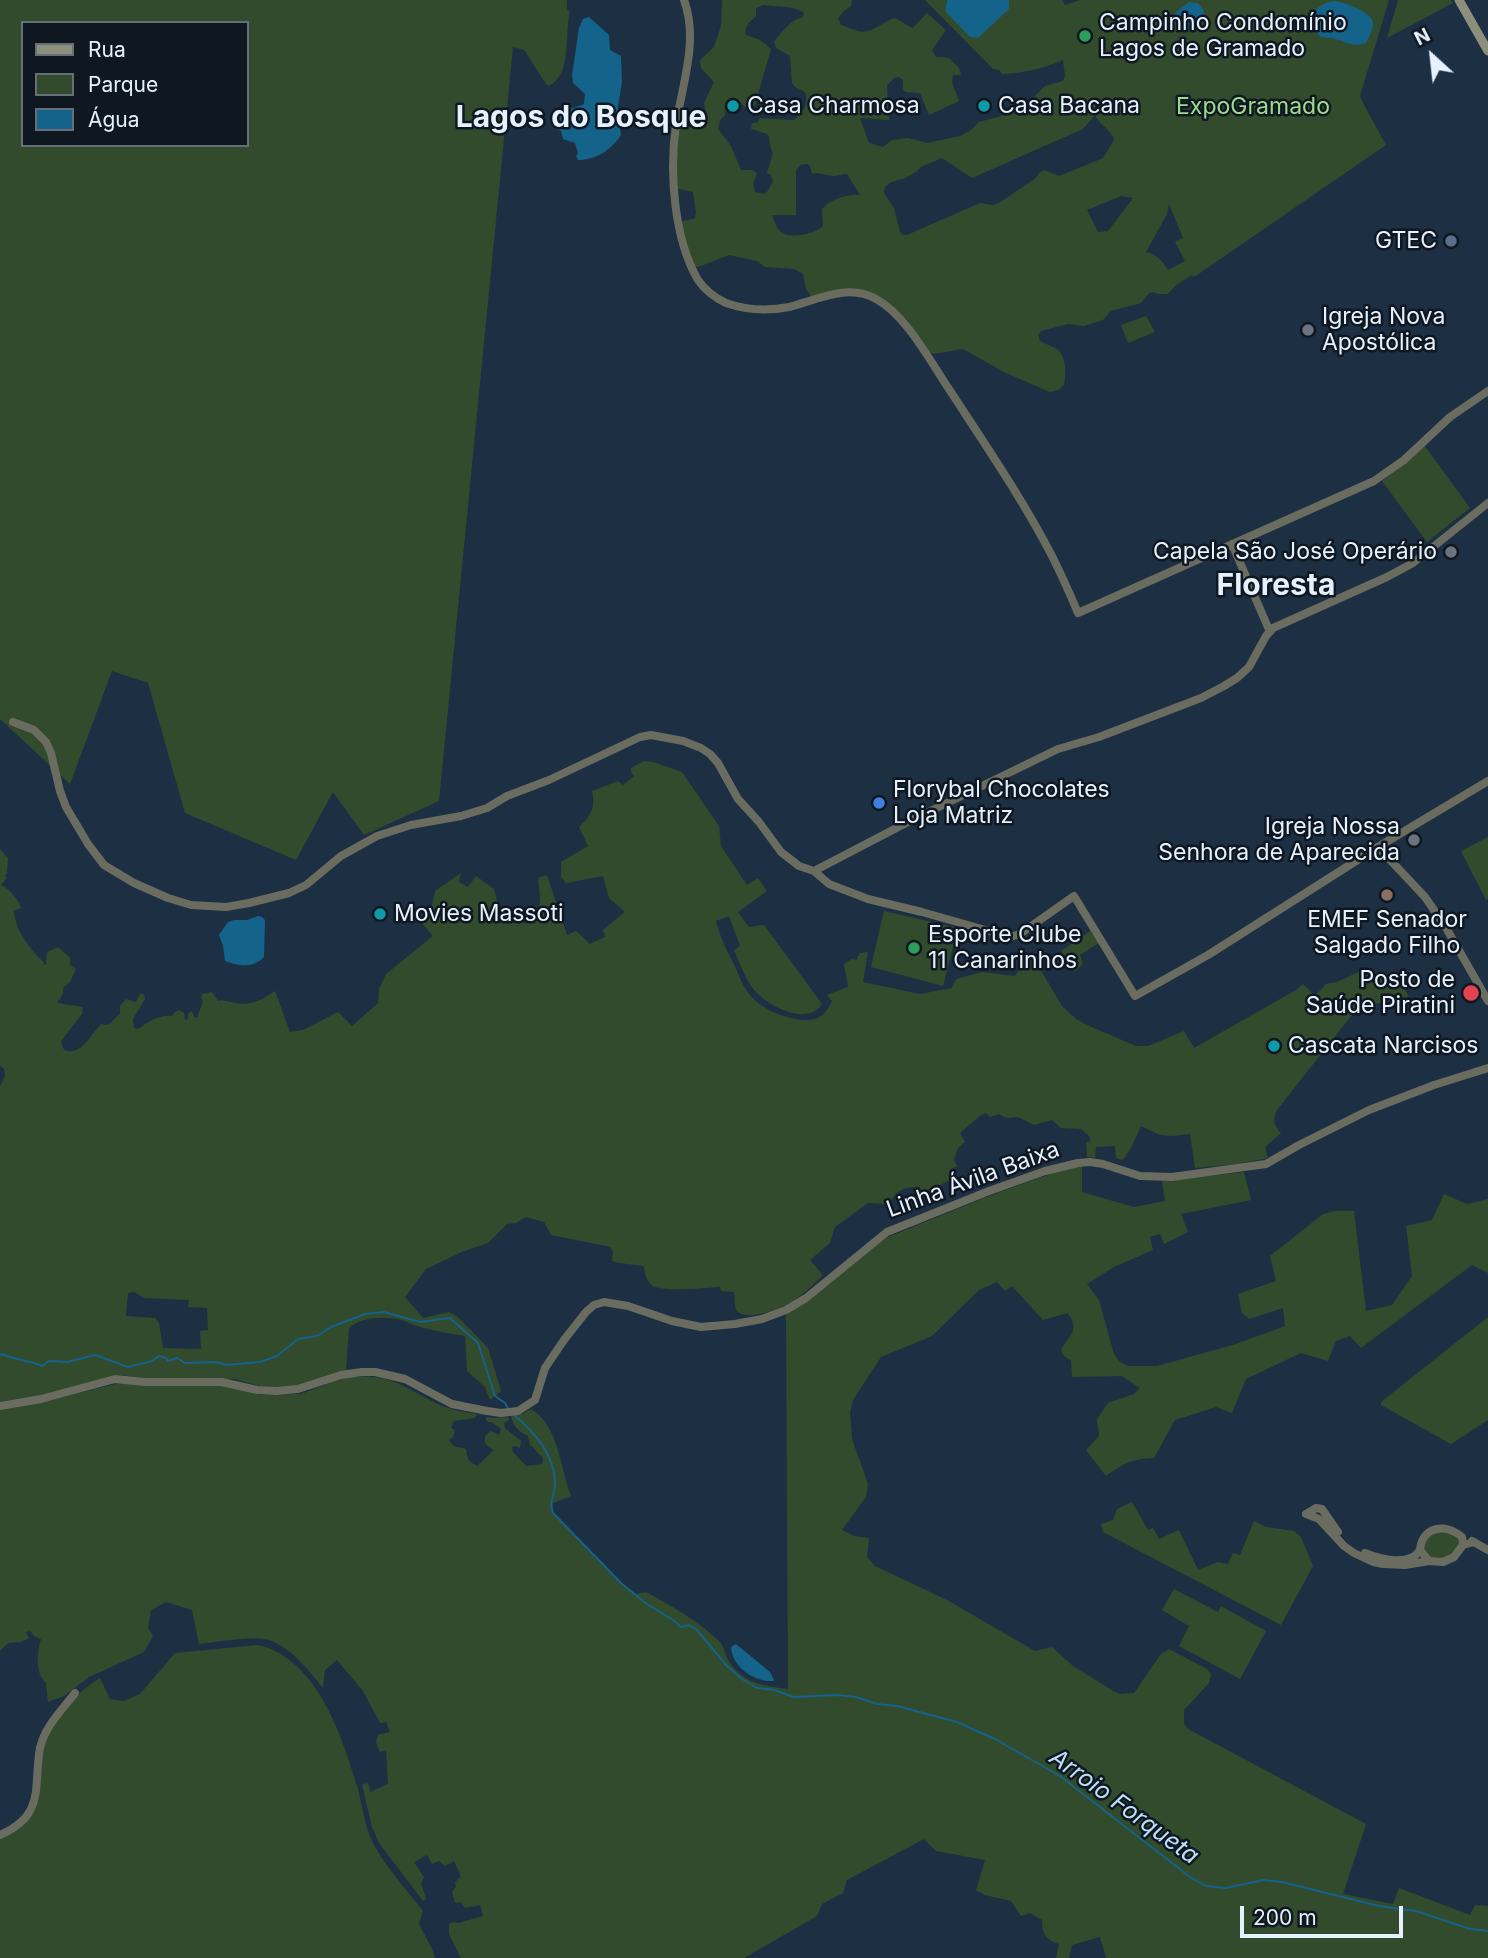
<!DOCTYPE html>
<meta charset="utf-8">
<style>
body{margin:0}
#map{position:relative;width:1488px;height:1958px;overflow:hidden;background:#1d3043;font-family:Inter,sans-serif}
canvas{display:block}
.legend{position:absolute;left:21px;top:21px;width:228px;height:126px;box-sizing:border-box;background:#0f1720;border:2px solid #656e79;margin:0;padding:9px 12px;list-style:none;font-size:21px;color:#e5f1fe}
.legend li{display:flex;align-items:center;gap:14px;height:35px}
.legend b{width:35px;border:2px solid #656e79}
.north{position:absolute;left:1397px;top:21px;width:70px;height:70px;-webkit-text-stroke:5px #0f1720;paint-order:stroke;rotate:333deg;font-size:19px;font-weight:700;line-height:28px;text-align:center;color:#e5f1fe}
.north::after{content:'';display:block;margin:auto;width:24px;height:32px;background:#e5f1fe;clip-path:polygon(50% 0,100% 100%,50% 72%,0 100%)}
.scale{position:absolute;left:1240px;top:1906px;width:163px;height:32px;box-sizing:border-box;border:4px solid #e5f1fe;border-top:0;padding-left:9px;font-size:21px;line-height:24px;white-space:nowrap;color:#e5f1fe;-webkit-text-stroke:5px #0f1720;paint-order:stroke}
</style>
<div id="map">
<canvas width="1488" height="1958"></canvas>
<ul class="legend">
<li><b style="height:9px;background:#8b8f7c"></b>Rua</li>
<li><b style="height:19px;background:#324b2c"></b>Parque</li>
<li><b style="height:19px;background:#13638b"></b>Água</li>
</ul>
<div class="north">N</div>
<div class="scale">200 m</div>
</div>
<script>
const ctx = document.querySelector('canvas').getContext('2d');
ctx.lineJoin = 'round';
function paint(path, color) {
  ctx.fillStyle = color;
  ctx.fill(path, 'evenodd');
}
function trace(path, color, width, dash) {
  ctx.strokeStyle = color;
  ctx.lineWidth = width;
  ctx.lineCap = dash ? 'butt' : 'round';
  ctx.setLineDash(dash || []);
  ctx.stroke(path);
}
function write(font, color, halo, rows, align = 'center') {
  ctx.font = font + ' Inter,sans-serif';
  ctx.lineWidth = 5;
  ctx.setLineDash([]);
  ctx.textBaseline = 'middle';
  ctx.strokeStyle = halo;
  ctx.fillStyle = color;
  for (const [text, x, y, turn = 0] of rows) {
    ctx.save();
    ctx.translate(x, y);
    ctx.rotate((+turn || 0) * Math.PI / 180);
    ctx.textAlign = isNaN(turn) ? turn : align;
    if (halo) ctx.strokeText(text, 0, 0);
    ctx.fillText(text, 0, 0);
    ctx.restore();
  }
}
paint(new Path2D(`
 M0,0H567V9L570,12C564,32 573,76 548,86L546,84L524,50L513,47L439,801L364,835L333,792L296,860L185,813L148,683L112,671L70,784L0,719ZM23,23H247V145H23Z
 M722,0H852L851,6L844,11L838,18L841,25C847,27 852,29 858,31C871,35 883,21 895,18L912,28C918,24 921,18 927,13L946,30L932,50L936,57H945L950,59L959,68L961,75H953L952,82L959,101L929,115L920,93L906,92L903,89V80L899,77L894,78L887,85L889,120L860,118L869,143L883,147L892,140L908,138L927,143L960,136L971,130L979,122L998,117L1028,103L1045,86L1063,81L1065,76L1063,60C1043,69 1023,73 1002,74L999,70L993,69L925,0H947L945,11L1009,9V0H1062L1065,5L1080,0H1389L1360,96L1362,101L1386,145L1200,273L1193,277L1192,275L1176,285L1168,294H1158L1153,292L1149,293L1141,303L1111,311L1103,320L1084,326L1068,324L1041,331L1038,335L1040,341C1045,344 1052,346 1057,349C1067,357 1066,375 1064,385L1058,390L1050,392L1006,373L963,349L934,354L928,352L896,315L859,293L813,300L806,289L803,274L794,269L765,267L757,261L729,255L701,266L696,267L690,265L680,222L695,218L696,213L693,192L675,188L678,116L683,119L685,124L688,126H706L707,117L704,103L714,82L701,68L700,60L714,47L721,26ZM763,5C777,7 793,5 804,13L803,17C792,19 781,32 774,42L776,48L790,56L792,83L795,87L805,92C809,105 804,110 794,120L760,118L757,123H752L751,129C779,137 764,133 773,153L767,173L771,175L773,181L767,192L763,194L755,192L753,184L757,173L752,170H741L731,146L718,129L720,120L725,115L727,101L737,102L746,107L755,105L771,49L760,40L746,35C744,26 750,22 756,16V8ZM1095,115C1100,126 1111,129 1114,140L1103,158L1059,176L1044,170L1039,173L1036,178L999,203L992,205L980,203L907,235H903L900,232L894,208L884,193L885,187L891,182L903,179L916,172L921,167L942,158L972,178L1083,129ZM807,164L810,166L812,174C819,172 824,175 832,176C837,177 841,174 847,174L860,195C847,194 831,199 822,209L823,226C816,234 788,240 780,231C776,227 774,220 772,215H796V170L800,165ZM1121,196L1133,198L1108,231L1098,232L1087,210ZM1169,204L1183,238L1175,242L1185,261L1168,270C1162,261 1157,254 1146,252L1167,214Z
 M1398,0H1451L1453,3L1387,38Z
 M1146,316L1155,332L1128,343L1121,325Z
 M1424,445L1470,508L1427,542L1382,481L1407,462Z
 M644,761L653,762L682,772L719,826L721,846L747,885L758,878L767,891L738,912L749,927L764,925L822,1004C807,1027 768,1006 754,990C745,979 740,963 734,950L740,946L729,916L716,921C720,937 727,951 735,966C739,976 743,987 750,995C762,1010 784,1018 803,1020C818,1021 826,1015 832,1001L827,995L848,987L844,964L852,959L856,960L860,953L868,952L863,982L920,994L952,988L956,979L982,972L1015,976L1026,960L1033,957L1062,1006L1076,1019L1089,1026L1136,1046H1148L1184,1031L1194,1048L1296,990L1303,984L1315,996L1326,984L1337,982L1365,969L1371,981L1383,976L1389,988L1401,982L1409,997L1369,1005L1351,1016L1277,1110C1272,1120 1274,1125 1281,1133L1265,1147L1268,1158L1236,1164L1195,1168L1190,1134L1173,1136L1160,1135L1141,1126L1132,1146L1123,1160L1116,1158L1115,1146L1096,1147L1095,1158L1087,1157L1086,1142H1090V1137L1081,1129L1061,1128L1052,1120L1034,1125L1018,1117L1006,1118L999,1114L990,1117L986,1113L981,1115L960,1133L965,1142L958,1148L954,1160L957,1166L952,1169L956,1176L937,1187L919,1194L916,1187C902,1187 896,1192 889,1204L868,1203L835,1227L830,1243L810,1260L823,1275C814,1284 804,1294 793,1301C784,1308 742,1324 736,1309C734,1304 735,1297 734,1292L721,1291L720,1287C706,1288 663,1292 653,1286C647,1282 644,1273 644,1266L619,1263L612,1261L613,1253L611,1247L551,1235L544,1222L526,1217L516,1223L507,1224L488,1243L464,1251L426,1269L405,1297L423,1318L449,1312L459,1318L488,1348L501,1391L490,1400L485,1387L467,1371L465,1336C453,1334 440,1332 428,1329C419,1327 410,1323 402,1320C387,1316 361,1317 349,1328L346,1371L300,1385L284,1388L260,1386L234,1379L146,1378L119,1375L42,1395L0,1402V1086L5,1076L4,1069L0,1066V849L8,858L7,873L5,876L7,878L1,885C10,889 18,899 21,908L13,911C15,917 16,923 18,928C21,936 36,957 43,961L44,965L46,964L47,952L58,947L70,958V965L76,969L70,982L63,988V994L57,1003L83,1007L82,1014L61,1041L64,1050C80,1057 91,1035 101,1024L107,1025C112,1023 114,1018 120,1014V1006L126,999L136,1002L140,994H144L145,999L133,1019L134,1028L138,1029C148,1022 160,1014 172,1016L175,1012L179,1010L184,1013L185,1020L188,1019V1014L191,1011L193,1013L194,1017L197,1018L203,1001L201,998L202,994L212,992L218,1001C227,999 233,1004 242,1004C255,1004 265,998 275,991L290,1032L303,1030L338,1012L352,1026L378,1003L379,989L386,974L433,936L421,922L431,909L435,891L461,873L459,882L468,887L476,876L494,889L501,916L511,924L519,918L525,924C545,913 540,897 538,878L547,875L567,935L576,931L590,944L605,937L603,930L625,912L609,898L603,876L566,883L561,877V862L588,846L579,827C591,816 596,807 592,791L618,781L623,785L634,776L631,772V768ZM134,1292L144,1298L189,1300L188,1307L207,1308L208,1330L200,1331L201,1349L163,1348L159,1323L155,1318L126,1316L128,1293Z
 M1488,837V899L1486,900L1461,851Z
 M884,911L958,928L943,986L871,967Z
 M1090,931L1099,943L1080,955L1083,964L1074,972L1061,951Z
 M1076,1165H1082V1192L1134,1207L1165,1201L1162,1181L1244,1172L1251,1200L1181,1214L1188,1232L1164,1244L1160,1234L1150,1237L1153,1250L1114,1267L1087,1284L1099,1300L1114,1354L1120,1362L1128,1366H1157L1236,1344L1285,1326L1283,1308L1249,1319L1242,1313L1238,1294L1276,1281L1270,1256L1323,1214L1335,1211H1354L1366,1311L1392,1305L1412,1276L1406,1226L1432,1220L1444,1194L1467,1204L1488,1199V1273L1472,1265L1361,1348L1350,1336L1336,1341L1328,1361L1301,1353L1246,1379L1232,1413L1216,1407L1175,1420L1154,1458C1134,1458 1122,1464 1106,1476L1086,1450L1099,1436L1097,1419L1108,1403L1134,1394L1140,1388L1122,1376L1072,1377L1071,1360C1047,1348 1077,1341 1073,1324C1073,1320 1070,1317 1068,1313L1043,1320L1012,1286L1005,1291L997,1282L979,1290L932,1336L881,1357L853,1400L850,1412L852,1439L868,1484L866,1497L842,1530L854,1536L869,1538L867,1557L875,1566L947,1600L1035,1651L1052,1647L1073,1666L1115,1692L1120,1694L1134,1693L1161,1654L1169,1649L1207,1669L1211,1674L1209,1683L1184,1710V1724L1188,1729L1366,1824L1343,1894L1393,1904L1399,1888L1470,1915L1475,1905L1488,1906V1958H1106L1100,1937L1072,1945L1069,1958H1056L1059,1944C1046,1940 1042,1934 1042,1920L1030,1913L1021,1916L1011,1901L985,1895L976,1890L985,1860L936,1851L924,1839L847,1880L843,1893L822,1904L817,1916L744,1958H461L449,1934V1924L453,1922L459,1923L483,1916L480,1905L465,1908L461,1902L455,1903L452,1892L456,1887L455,1882L461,1877L454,1861L445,1866L439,1861L432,1864L427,1855L414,1862L424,1877L421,1883L426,1899L423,1901L379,1843L372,1827L362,1785L367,1783L369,1785L370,1792L388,1784L386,1750L380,1752L376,1742L378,1735L390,1732L386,1722L380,1723L363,1691L337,1660L325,1670L323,1688C308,1670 290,1645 265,1639C247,1636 218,1642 199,1644L192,1610L166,1602L151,1610L148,1628L153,1636L144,1652L89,1677L64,1696L48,1702L46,1683C35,1673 37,1653 41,1639L34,1636L30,1631L26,1632L29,1638L21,1642L8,1643L0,1651V1410L51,1400L119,1383L156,1386L219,1385L261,1395L300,1394C317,1389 334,1379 352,1377C395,1373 409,1392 445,1407C455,1411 466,1412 477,1414L475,1418L454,1421L451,1428L455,1430L453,1437L449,1440L454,1446L466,1449C467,1458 469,1462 477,1466L494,1450C488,1446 483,1445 485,1436L491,1431L499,1435L501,1429L492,1422H488L486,1420V1417L495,1418L508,1417L509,1420L504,1423L505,1428L521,1441L520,1448L515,1446L512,1447L513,1452L526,1466L542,1464L543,1461L542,1456C537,1454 535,1448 530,1445L528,1436C518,1431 513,1426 511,1415L522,1414L531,1409C559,1425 560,1469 571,1496L551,1504L553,1513L622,1584L636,1594L646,1592C671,1606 697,1620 718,1640C725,1646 725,1656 730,1663C745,1684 765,1686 788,1689L786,1314L805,1303L886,1238L994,1194Z
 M1488,1317V1420L1451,1444L1381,1405V1402Z
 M1132,1502L1148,1530L1153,1528L1159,1539L1179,1530L1198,1570L1218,1562L1228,1564L1233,1553L1240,1555L1254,1521L1266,1527L1294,1531L1301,1537L1313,1566L1281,1625L1103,1532L1101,1524L1113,1520L1117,1509Z
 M1441,1530L1456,1536L1459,1543V1548L1448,1558L1433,1559L1423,1550L1426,1538Z
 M1174,1589L1218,1612L1221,1606L1266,1631L1240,1679L1179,1646L1189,1626L1162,1610Z
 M258,1645C318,1659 342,1737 358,1789C362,1805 364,1822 370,1836C380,1861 407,1890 423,1911L419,1924L432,1949L435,1958H0V1838C8,1832 20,1827 27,1820C46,1801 38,1771 44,1748C50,1719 76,1693 100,1678L110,1699L124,1701L140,1694L175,1653Z`), '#324b2c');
paint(new Path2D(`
 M947,0H1009V9L978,38L970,37L945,11Z
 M1334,1C1344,2 1370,11 1373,22C1374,28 1369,37 1366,43C1353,48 1344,41 1332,38C1325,37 1326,39 1320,36C1317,34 1314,30 1312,27C1310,12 1320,3 1334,1Z
 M1189,2L1198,3L1204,11V20L1199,24L1182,32L1179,31L1175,23V13Z
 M589,17L609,35L610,50L621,56L622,82L617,113L621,135C611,150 596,160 578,160L576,156L578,153L575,143L563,139L561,131L555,129L553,122L560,113L584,104L585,94L573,83L572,75L579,28L583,19Z
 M258,916L262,917L265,920L264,957C252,969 239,966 225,961L223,946L219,935L228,922L234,920H247Z
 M736,1644L770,1672L774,1680L773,1681C754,1682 732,1667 731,1647Z`), '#13638b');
trace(new Path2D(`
 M0,1355L2,1354C16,1360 29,1360 42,1366L49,1361L68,1362L95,1355L128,1367L152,1361L159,1356L166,1358L168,1361L177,1358L185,1363L217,1362L226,1365L260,1362L277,1356L298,1339L317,1336L331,1327L365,1314L384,1312L420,1322L450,1318L478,1343L495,1396L505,1403L509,1410
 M513,1414C534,1432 556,1455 555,1486C554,1497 549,1501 553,1513L622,1584L647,1604L673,1620L681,1627L689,1625L696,1629L727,1666L742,1679L757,1688L774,1690L794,1697L837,1695L856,1697L877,1704L897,1706L957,1722L995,1739L1060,1776L1190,1877L1206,1886L1226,1888L1263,1880L1282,1882L1379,1906L1416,1911L1470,1929L1488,1931`), '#13638b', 2);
trace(new Path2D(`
 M684,0C699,40 682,85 676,125C669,172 674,239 698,280C705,290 715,298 726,303C746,310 769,311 789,307C817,300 848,283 876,299C906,315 930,361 949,389C984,443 1022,498 1052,556C1061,574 1070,594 1078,613L1374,481L1404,460L1450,417L1488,391
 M1232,544L1270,632
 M13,722L34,730L46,742L51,753L60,791L66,807L88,844L104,865L134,883L168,898L191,905L226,907L249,903L289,893L306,885L341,856L377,836L411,825L461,816L487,808L507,796L549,780L640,737L651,735L683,741L701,748L710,754L718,763L738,799L759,822L781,852L799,866L814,871L829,884L868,899L922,912L1010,937L1020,934L1074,896L1135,996L1208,955L1378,847L1488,781
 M1378,847L1425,897L1445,926L1488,1001
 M814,871L908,822L1058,749L1099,737L1201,698L1224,686L1237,678L1249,667L1266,636L1273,628L1387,577L1413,563L1488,503
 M0,1406L41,1399L115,1379L145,1382H222L257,1390L276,1391L298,1389L341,1375L362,1372H375L405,1379L452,1404L487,1411L501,1413L518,1411L535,1400L545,1368L564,1340L586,1312L594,1305L604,1302L628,1306L672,1321L701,1327L735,1324L762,1319L786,1310L806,1298L887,1232L989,1191L1045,1171L1078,1163L1090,1162L1103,1164L1140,1176L1172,1177L1266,1164L1299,1145L1369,1110L1434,1085L1488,1068
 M1306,1514L1319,1519L1344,1546L1354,1553L1373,1562L1383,1564L1405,1565L1429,1561L1443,1562L1454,1557L1463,1545L1474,1542
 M1306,1514L1316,1508L1322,1509L1338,1532
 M1472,1541L1488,1550
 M1365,1553C1380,1559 1410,1567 1420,1550
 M1429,1561L1420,1550C1422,1526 1446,1523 1462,1537L1463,1545
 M0,1835C46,1815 33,1787 40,1748C45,1726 62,1710 75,1693`), '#6a6c60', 8);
trace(new Path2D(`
 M1459,0L1488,51`), '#8b8f7c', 9);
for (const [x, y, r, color] of [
 [1085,36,7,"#2e9e5b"],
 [733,106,7,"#0f9aa8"],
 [984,106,7,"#0f9aa8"],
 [1451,241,7,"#5c6f8a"],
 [1308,330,7,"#6b7280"],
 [1451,552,7,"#6b7280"],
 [879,803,7,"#3f7fe0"],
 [1414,840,7,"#6b7280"],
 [1387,895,7,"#8d6e63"],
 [380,914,7,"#0f9aa8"],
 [914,948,7,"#2e9e5b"],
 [1471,993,9,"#e0444e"],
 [1274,1046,7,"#0f9aa8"]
]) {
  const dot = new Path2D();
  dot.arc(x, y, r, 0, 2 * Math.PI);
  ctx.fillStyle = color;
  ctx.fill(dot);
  trace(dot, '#0f1720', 2.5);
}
write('23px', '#e5f1fe', '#0f1720', [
 ["Campinho Condomínio",1099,23],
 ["Lagos de Gramado",1099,49],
 ["Casa Charmosa",747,106],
 ["Casa Bacana",998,106],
 ["GTEC",1437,241,"right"],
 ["Igreja Nova",1322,317],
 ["Apostólica",1322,343],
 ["Capela São José Operário",1437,552,"right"],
 ["Florybal Chocolates",893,790],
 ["Loja Matriz",893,816],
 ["Igreja Nossa",1400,827,"right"],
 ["Senhora de Aparecida",1400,853,"right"],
 ["Movies Massoti",394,914],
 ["EMEF Senador",1387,920,"center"],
 ["Salgado Filho",1387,946,"center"],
 ["Esporte Clube",928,935],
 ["11 Canarinhos",928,961],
 ["Posto de",1455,980,"right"],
 ["Saúde Piratini",1455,1006,"right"],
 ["Cascata Narcisos",1288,1046]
], 'left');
write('23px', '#9cdb8b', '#0f1720', [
 ["ExpoGramado",1253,107]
]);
write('23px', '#e5f1fe', '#0f1720', [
 ["Linha Ávila Baixa",973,1180,-20]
]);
write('italic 24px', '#bbe0f8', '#0f1720', [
 ["Arroio Forqueta",1124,1807,36]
]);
write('bold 30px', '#e5f1fe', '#0f1720', [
 ["Lagos do Bosque",581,118],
 ["Floresta",1276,586]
]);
</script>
